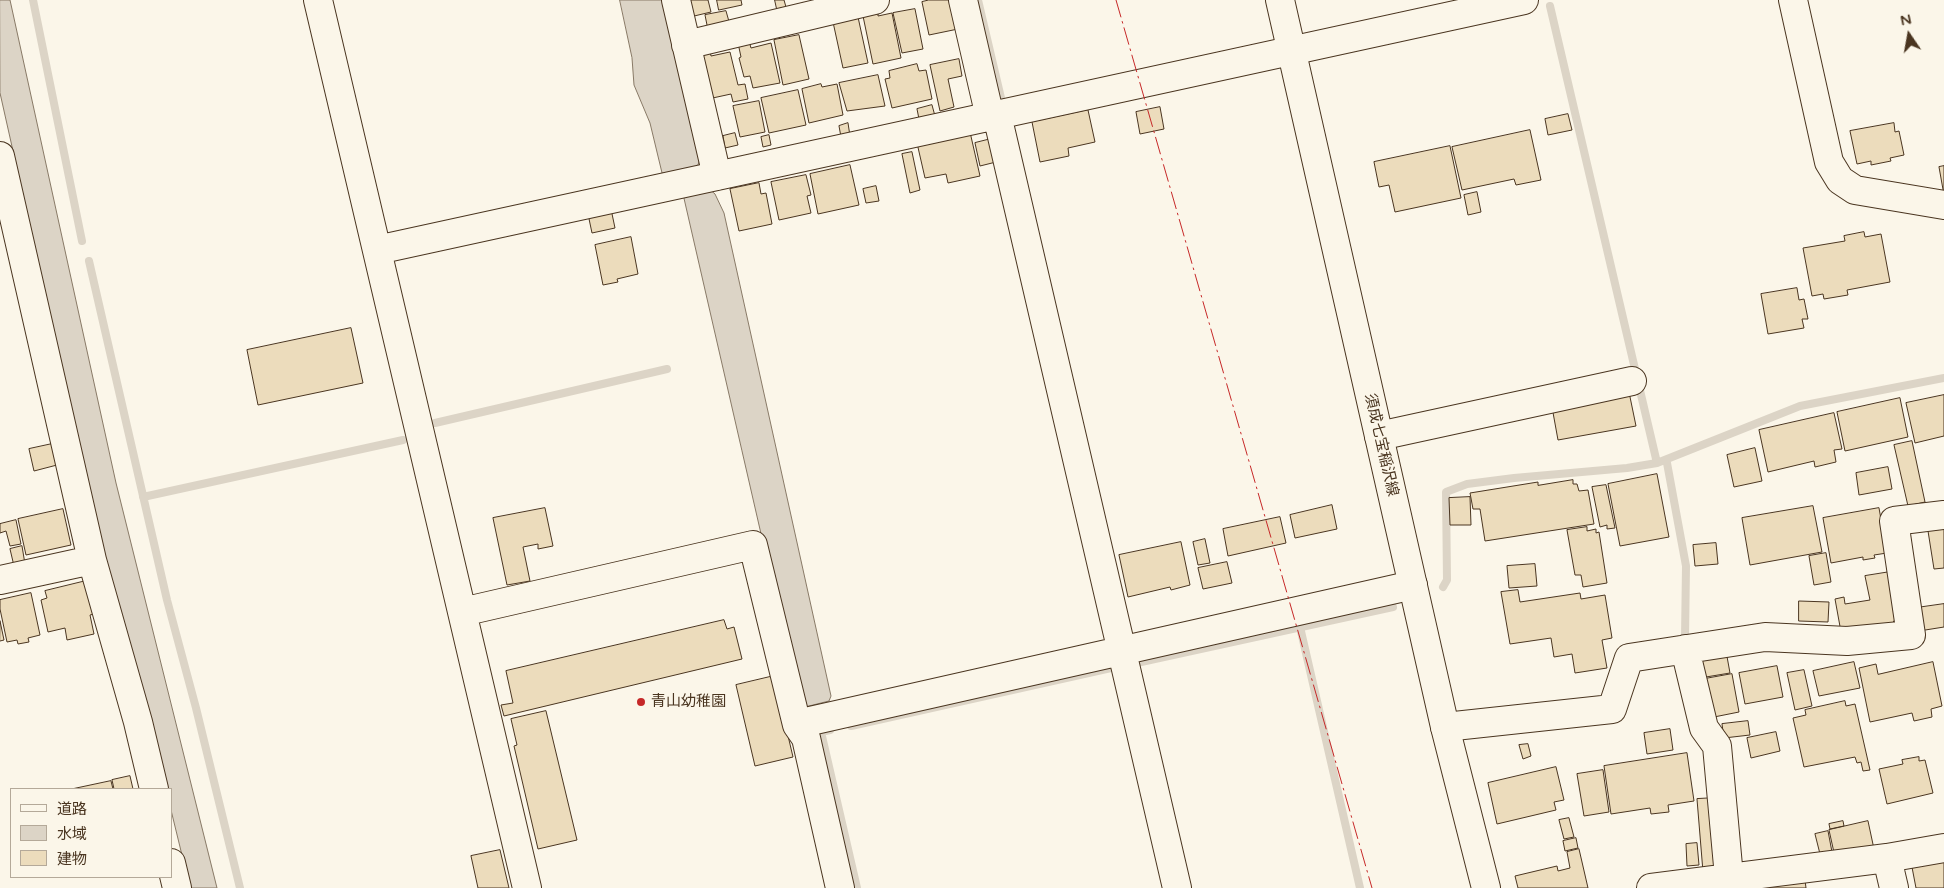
<!DOCTYPE html>
<meta charset="utf-8">
<style>
body{margin:0}
#map{position:relative;width:1944px;height:888px;overflow:hidden;background:#fbf6e9;font-family:"Varela Round","Noto Sans JP",sans-serif}
canvas{display:block}
.legend{position:absolute;left:10px;top:788px;width:162px;height:90px;box-sizing:border-box;background:#fbf6e9;border:1px solid #b4a999;margin:0;padding:6px 9px;list-style:none;font-size:15px;color:#4a3520}
.legend li{display:flex;align-items:center;gap:10px;height:25px}
.legend b{width:25px;border:1px solid #b4a999}
.north{position:absolute;left:1884px;top:10px;width:50px;height:50px;-webkit-text-stroke:4px #fbf6e9;paint-order:stroke;rotate:348deg;font-size:14px;font-weight:700;line-height:20px;text-align:center;color:#4a3520}
.north::after{content:'';display:block;margin:auto;width:18px;height:22px;background:#4a3520;clip-path:polygon(50% 0,100% 100%,50% 72%,0 100%)}
</style>
<div id="map">
<canvas width="1944" height="888"></canvas>
<ul class="legend">
<li><b style="height:6px;background:#fbf6e9"></b>道路</li>
<li><b style="height:14px;background:#dcd4c6"></b>水域</li>
<li><b style="height:14px;background:#ecdcbc"></b>建物</li>
</ul>
<div class="north">N</div>
</div>
<script>
const ctx = document.querySelector('canvas').getContext('2d');
ctx.lineJoin = 'round';
function paint(path, color) {
  ctx.fillStyle = color;
  ctx.fill(path, 'evenodd');
}
function trace(path, color, width, dash) {
  ctx.strokeStyle = color;
  ctx.lineWidth = width;
  ctx.lineCap = dash ? 'butt' : 'round';
  ctx.setLineDash(dash || []);
  ctx.stroke(path);
}
function write(font, color, halo, rows, align = 'center') {
  ctx.font = font + ' "Varela Round","Noto Sans JP",sans-serif';
  ctx.lineWidth = 4;
  ctx.setLineDash([]);
  ctx.textBaseline = 'middle';
  ctx.strokeStyle = halo;
  ctx.fillStyle = color;
  for (const [text, x, y, turn = 0] of rows) {
    ctx.save();
    ctx.translate(x, y);
    ctx.rotate((+turn || 0) * Math.PI / 180);
    ctx.textAlign = isNaN(turn) ? turn : align;
    if (halo) ctx.strokeText(text, 0, 0);
    ctx.fillText(text, 0, 0);
    ctx.restore();
  }
}
const water = new Path2D(`
 M0,0H10L116,483L217,888H190L171,810V789H166L104,557L0,93Z
 M620,0H668L703,152L697,167L663,177L650,123L634,85L632,58Z
 M708,188L715,194L724,213L831,696L829,701L801,708L683,194Z`);
paint(water, '#dcd4c6');
trace(water, '#887966', 1);
trace(new Path2D(`
 M33,0L82,241
 M978,0L1001,98
 M1550,6L1657,463
 M89,261L167,600L196,708L240,888
 M435,423L667,369
 M1667,463L1686,566L1685,638
 M143,497L403,440
 M1443,587L1447,580L1446,492L1467,484L1514,478L1627,468L1657,463L1800,406L1944,378
 M1300,627L1360,888
 M1132,664L1393,607
 M851,726L1120,666
 M830,730L821,732L857,888`), '#dcd4c6', 8);
const building = new Path2D(`
 M686,0H708L711,12L690,17Z
 M717,0H741L742,5L719,10Z
 M775,0H784L786,7L777,9Z
 M929,0H951L958,29L929,35L922,2Z
 M915,9L923,49L902,53L893,13Z
 M726,11L730,25L708,30L705,15Z
 M878,13V16L892,13L901,58L873,64L863,16Z
 M858,17L868,63L843,68L833,22Z
 M799,35L809,79L783,85L774,40Z
 M749,41L751,48L771,43L780,83L753,88L750,76L744,77L739,58L741,57L738,43Z
 M710,51L711,56L730,52L738,85L745,84L748,99L733,102L731,94L708,99L701,53Z
 M959,59L962,76L948,79L954,107L940,111L930,65Z
 M917,64L919,71L926,70L932,99L892,108L885,79L890,78L889,71Z
 M878,75L885,106L847,111L839,83Z
 M821,84L822,87L837,84L843,115L809,123L802,89Z
 M798,90L806,125L769,133L761,98Z
 M759,101L765,132L740,137L733,106Z
 M932,105L935,116L919,119L917,109Z
 M1160,107L1164,129L1140,134L1136,112Z
 M1088,110L1095,142L1068,148L1069,156L1040,162L1032,122Z
 M1568,114L1572,130L1548,135L1545,119Z
 M848,123L850,136L841,137L839,126Z
 M1894,123L1895,132L1899,131L1904,155L1890,158L1891,161L1871,165V161L1857,164L1850,131Z
 M1530,130L1541,180L1516,185L1514,179L1462,190L1452,147Z
 M970,132L980,176L948,183L946,174L925,178L917,143Z
 M735,133L738,145L725,148L723,136Z
 M769,135L771,145L763,147L761,137Z
 M991,139L996,162L980,166L975,143Z
 M1450,146L1461,198L1395,212L1389,185L1379,187L1374,162Z
 M912,152L920,190L910,193L902,154Z
 M850,165L859,205L818,214L810,174Z
 M1944,166V195L1939,167Z
 M806,175L811,195L807,196L811,213L779,220L771,182Z
 M759,183L761,194L766,193L772,224L739,231L730,189Z
 M876,186L879,201L866,203L863,189Z
 M1477,192L1481,212L1468,215L1464,195Z
 M611,209L615,228L592,233L588,214Z
 M1864,232L1865,237L1881,234L1890,282L1847,290L1848,295L1824,299L1823,294L1812,296L1803,248L1845,241L1844,236Z
 M631,237L638,274L617,279L618,282L603,285L595,245Z
 M1797,288L1799,300L1804,299L1808,319H1802L1804,328L1768,334L1761,294Z
 M351,328L363,383L258,405L247,350Z
 M1629,392L1636,426L1558,440L1552,407Z
 M1944,395V436L1915,443L1906,403Z
 M1900,398L1908,437L1845,451L1837,412Z
 M1834,413L1842,449L1834,450L1836,462L1815,467L1814,461L1768,472L1759,430Z
 M1912,441L1925,502L1908,506L1894,445Z
 M52,444L57,465L34,471L29,449Z
 M1755,448L1762,481L1734,487L1727,455Z
 M1888,467L1892,489L1859,495L1856,473Z
 M1657,474L1669,537L1620,546L1608,484Z
 M1573,480V484H1577L1579,491L1588,490L1594,524L1485,541L1480,509H1473L1470,493L1538,482V485Z
 M1606,485L1615,528L1607,529V525L1600,527L1592,487Z
 M1470,497L1471,525H1450L1449,498Z
 M1332,505L1337,529L1295,538L1290,515Z
 M1813,506L1822,552L1750,565L1742,518Z
 M545,508L553,546L538,549V544L523,547L530,581L507,585L493,518Z
 M1879,508L1887,553L1874,555L1875,558L1863,560V557L1831,563L1823,518Z
 M63,509L71,545L26,555L18,519Z
 M1280,517L1286,543L1228,556L1223,529Z
 M16,520L21,544L10,546L6,531L0,533V524Z
 M1587,527V531L1596,529V533L1599,532L1607,583L1583,587L1581,575H1575L1567,530Z
 M1944,528V568L1934,569L1928,531Z
 M1205,539L1210,563L1198,565L1193,542Z
 M1181,542L1190,585L1171,590L1170,587L1128,597L1119,555Z
 M1716,543L1718,564L1695,566L1693,545Z
 M22,546L25,564L14,566L10,549Z
 M1826,553L1831,582L1814,585L1809,556Z
 M1227,562L1232,583L1203,589L1198,568Z
 M1535,564L1537,586L1509,588L1507,566Z
 M1890,572L1898,616L1889,627L1841,632L1835,599L1844,597L1845,604L1870,600L1865,576Z
 M86,581L94,614L90,615L94,634L67,640L65,628L48,632L41,600L47,598L45,591Z
 M1518,590L1520,602L1580,593L1581,599L1605,595L1612,638L1602,640L1607,668L1575,673L1572,654L1554,657L1551,638L1510,644L1501,592Z
 M31,593L40,635L28,638L29,642L18,644L17,640L7,642L0,609V600Z
 M1799,601L1829,602L1828,622L1799,621Z
 M1944,604V627L1919,631L1916,608Z
 M724,620L727,629L734,627L742,659L504,716L501,705L513,703L506,671Z
 M0,621L4,640L0,641Z
 M1726,651L1730,673L1700,678L1696,657Z
 M1854,662L1860,688L1819,696L1813,671Z
 M1933,662L1942,706L1931,709L1932,717L1914,721L1912,713L1870,722L1859,668L1876,664L1878,674Z
 M1777,666L1783,697L1745,704L1739,673Z
 M1804,670L1812,706L1795,710L1787,673Z
 M1732,674L1739,712L1709,718L1699,680Z
 M774,676L793,757L755,766L736,685Z
 M1845,701L1846,706L1855,704L1870,770L1863,771L1861,762L1857,763L1855,757L1804,767L1793,718L1806,715L1805,710Z
 M546,711L577,840L538,849L514,746L517,745L511,719Z
 M1748,721L1750,735L1724,738L1722,724Z
 M1670,729L1673,750L1647,754L1644,733Z
 M1776,732L1780,751L1751,758L1747,738Z
 M1528,744L1531,756L1523,759L1519,745Z
 M1687,753L1694,801L1668,805L1669,812L1651,814L1650,808L1611,814L1604,766Z
 M1919,757V761L1925,760L1933,793L1887,804L1879,769L1903,764L1902,760Z
 M1556,767L1564,800L1554,802L1556,810L1497,824L1488,783Z
 M1603,770L1609,812L1584,816L1577,774Z
 M130,776L133,789H114L112,780Z
 M111,781L113,789H72Z
 M1715,798L1722,870L1703,872L1697,799Z
 M1569,818L1574,837L1564,839L1559,820Z
 M1843,821L1844,826L1830,829L1829,824Z
 M1868,821L1874,849L1835,857L1829,830Z
 M1828,831L1832,852L1820,854L1815,834Z
 M1576,838L1578,848L1565,851L1563,841Z
 M1697,843L1699,865L1687,866L1686,844Z
 M1579,849L1588,888H1518L1515,876L1557,866L1558,871L1570,868L1567,852Z
 M500,850L509,888H478L471,856Z
 M1944,855V888H1916L1911,862Z
 M1805,880L1806,888H1740Z`);
paint(building, '#ecdcbc');
trace(building, '#4a3520', 1);
const minor = new Path2D(`
 M318,0L527,888
 M676,0L717,176
 M963,0L990,117
 M1793,0L1829,162L1840,180L1855,190L1944,205
 M686,45L875,0
 M997,115L1177,888
 M0,156L92,560L138,722L154,789
 M377,250L1524,0
 M1379,436L1632,381
 M0,580L92,560
 M462,612L753,545L797,725L806,738L840,888
 M1685,649L1704,728L1717,746L1729,877
 M797,724L1413,585
 M1445,727L1612,709L1629,658L1765,637L1847,641L1911,635L1894,521L1944,515
 M1887,858L1944,848
 M171,863L177,888
 M1651,888L1887,858L1894,888`);
const major = new Path2D(`
 M1280,0L1445,727L1486,888`);
trace(minor, '#4a3520', 30);
trace(major, '#4a3520', 30);
trace(minor, '#fbf6e9', 28);
trace(major, '#fbf6e9', 28);
trace(new Path2D(`
 M1116,0L1372,888`), '#c62828', 1, [18, 4, 2.5, 4]);
for (const [x, y, r, color] of [
 [641,702,5,"#c62828"]
]) {
  const dot = new Path2D();
  dot.arc(x, y, r, 0, 2 * Math.PI);
  ctx.fillStyle = color;
  ctx.fill(dot);
  trace(dot, '#fbf6e9', 2);
}
write('15px', '#4a3520', '#fbf6e9', [
 ["須成七宝稲沢線",1381,445,77]
]);
write('15px', '#4a3520', '#fbf6e9', [
 ["青山幼稚園",651,702]
], 'left');
</script>
